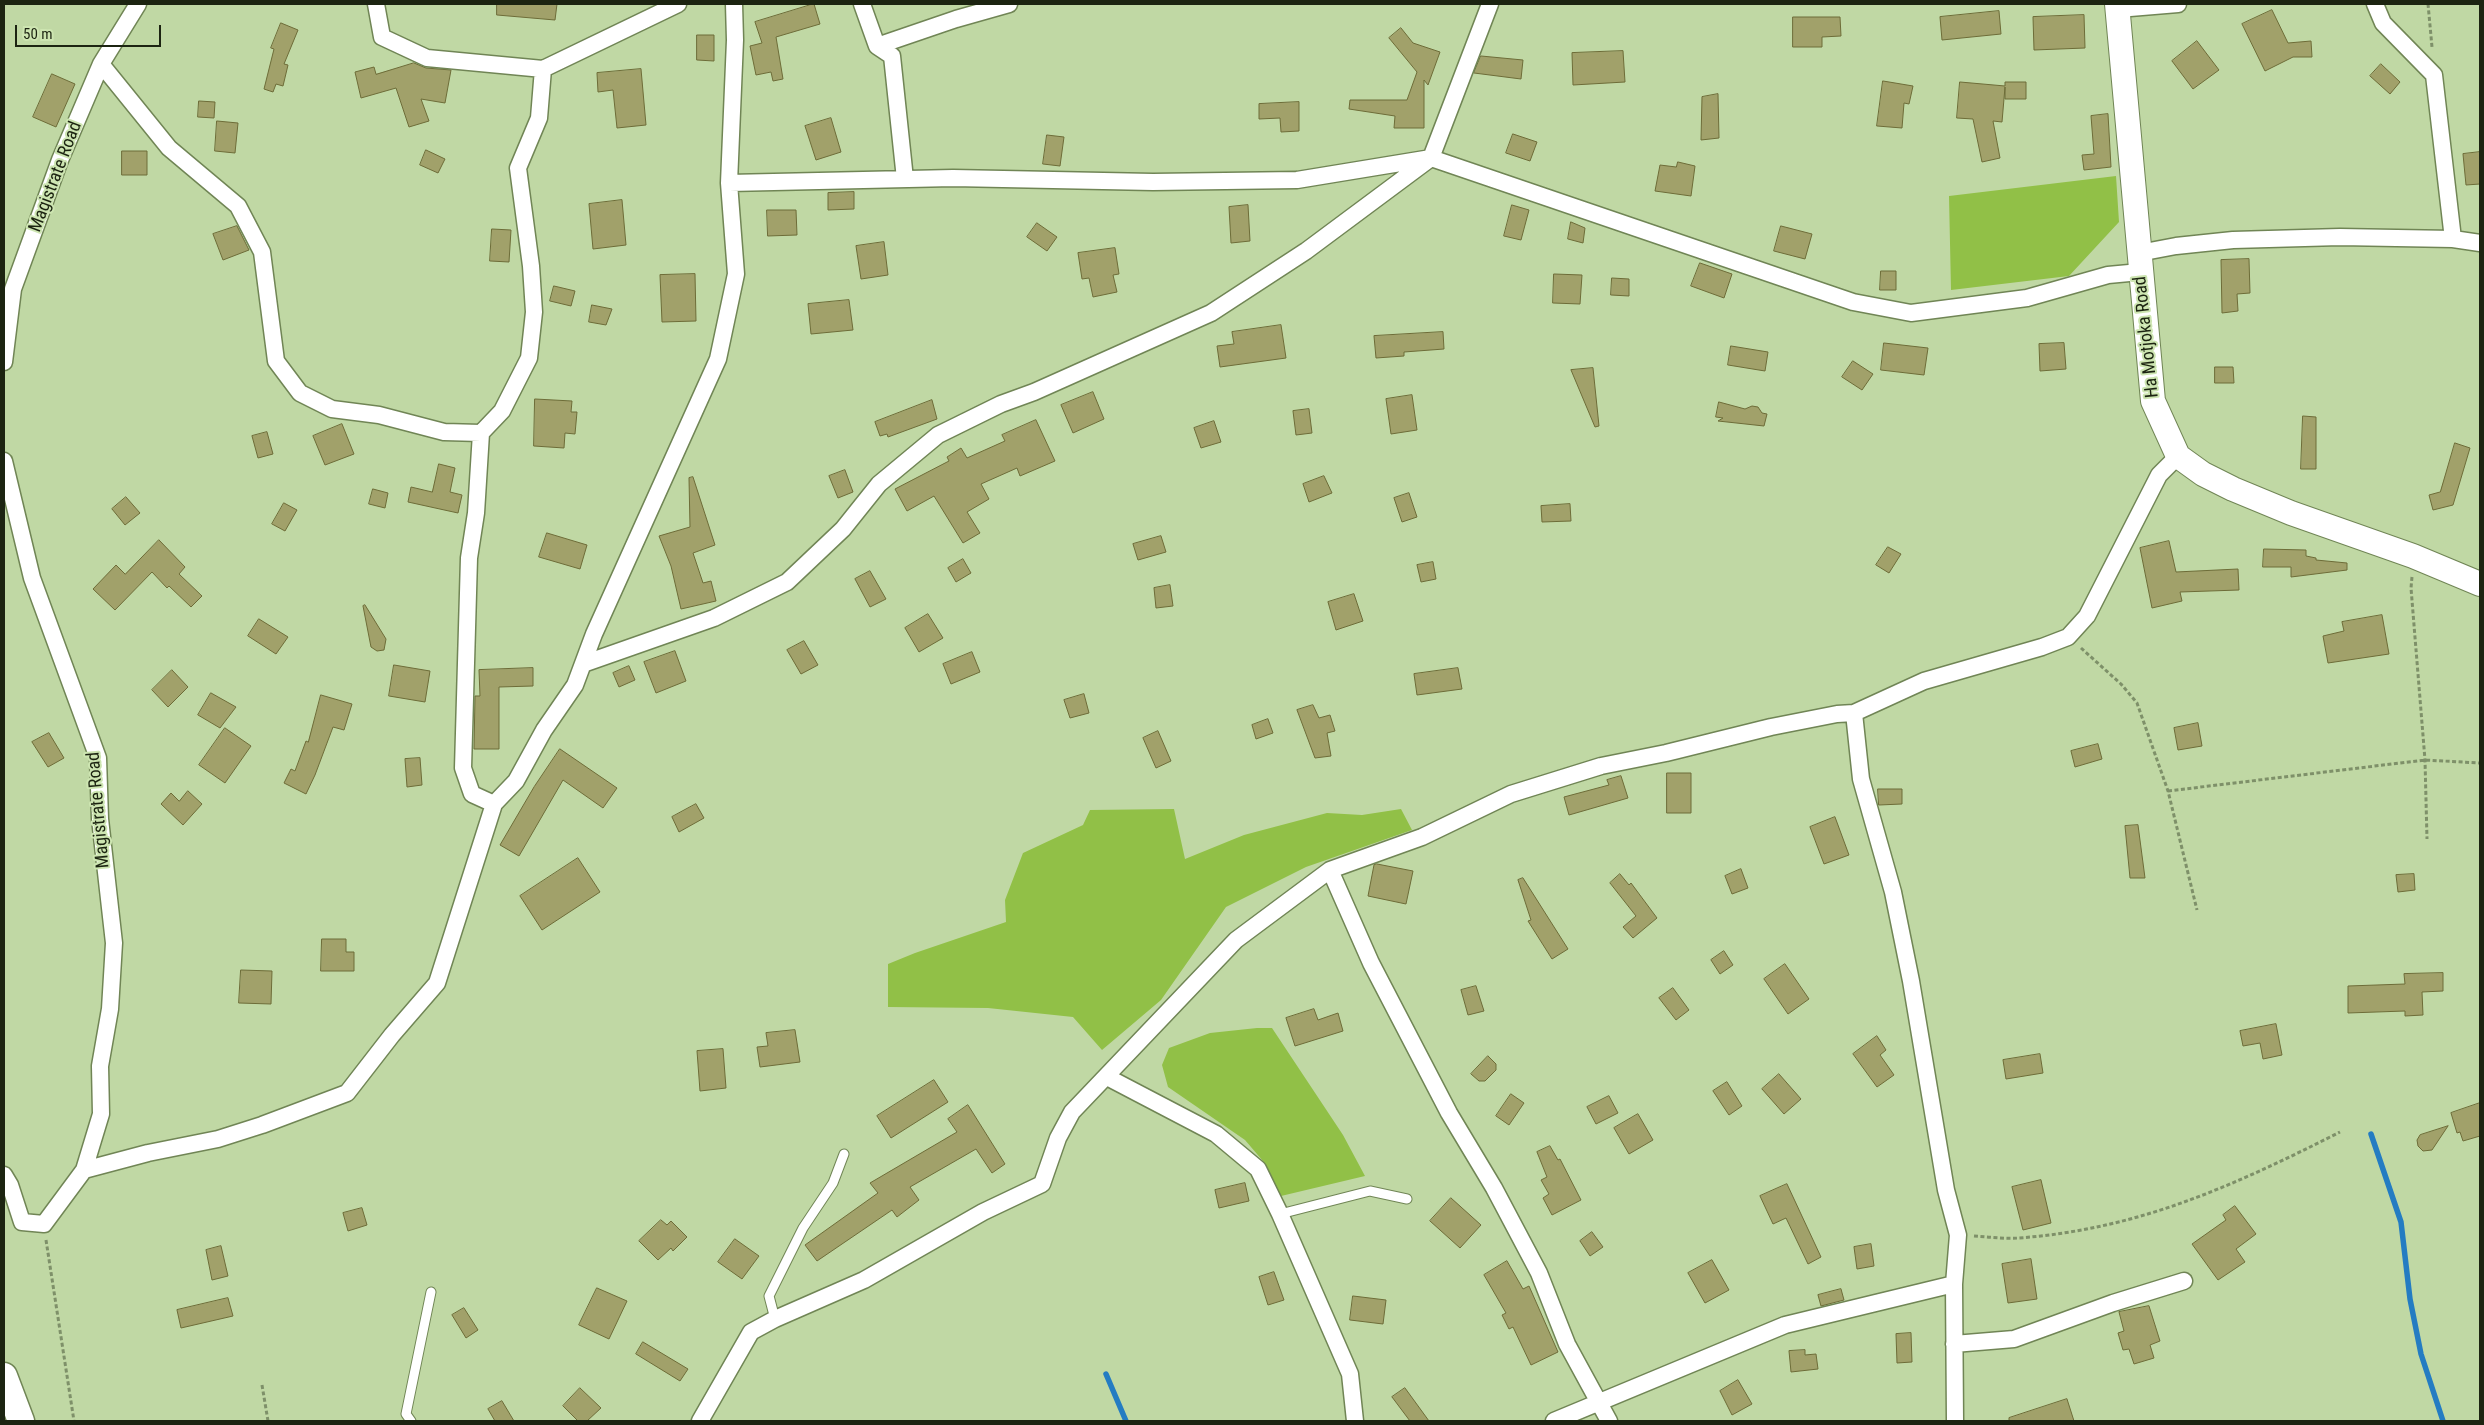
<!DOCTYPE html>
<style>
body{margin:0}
#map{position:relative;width:2484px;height:1425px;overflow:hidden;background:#c0d8a4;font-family:"Roboto Condensed",sans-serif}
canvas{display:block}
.frame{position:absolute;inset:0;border:5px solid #1c2411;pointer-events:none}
.scale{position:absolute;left:15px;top:25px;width:146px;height:22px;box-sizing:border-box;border:2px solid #1c2411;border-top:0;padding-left:6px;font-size:15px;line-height:18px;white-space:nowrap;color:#1c2411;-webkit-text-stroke:4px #cde5b1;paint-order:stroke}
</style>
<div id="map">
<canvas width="2484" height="1425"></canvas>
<div class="frame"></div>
<div class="scale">50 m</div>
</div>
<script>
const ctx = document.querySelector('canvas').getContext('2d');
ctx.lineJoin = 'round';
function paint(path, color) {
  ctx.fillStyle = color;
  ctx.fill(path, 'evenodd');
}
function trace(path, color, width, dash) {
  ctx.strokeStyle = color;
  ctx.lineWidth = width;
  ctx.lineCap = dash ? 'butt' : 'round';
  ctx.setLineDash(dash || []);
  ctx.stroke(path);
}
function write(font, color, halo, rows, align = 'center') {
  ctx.font = font + ' "Roboto Condensed",sans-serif';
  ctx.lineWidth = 4;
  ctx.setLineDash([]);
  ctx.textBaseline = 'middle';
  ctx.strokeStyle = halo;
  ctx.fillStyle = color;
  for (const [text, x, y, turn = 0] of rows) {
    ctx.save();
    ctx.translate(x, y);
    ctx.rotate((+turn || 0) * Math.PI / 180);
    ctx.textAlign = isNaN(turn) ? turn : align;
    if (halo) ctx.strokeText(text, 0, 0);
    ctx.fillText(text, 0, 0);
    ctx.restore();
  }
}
paint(new Path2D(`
 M2116,176L2119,222L2069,276L1951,290L1949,196Z
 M1174,809L1185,859L1244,835L1327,813L1362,815L1401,809L1412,830L1306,867L1226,907L1161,1000L1102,1050L1073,1017L988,1008L888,1007V964L915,953L1006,922L1005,900L1023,853L1083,825L1090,810Z
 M1257,1028H1272L1343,1135L1365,1176L1281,1196L1263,1161L1245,1140L1168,1087L1162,1065L1169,1048L1210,1033Z`), '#91c047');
trace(new Path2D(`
 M2371,1134L2401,1222L2410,1299L2421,1354L2443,1421
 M1106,1374L1126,1421`), '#247cc2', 5.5);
const building = new Path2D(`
 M497,4H557L555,20L497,15Z
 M814,4L820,24L776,37L783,79L773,81L771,72L756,75L750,46L762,43L755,22Z
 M2272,10L2288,43L2311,41L2312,57H2293L2265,71L2242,24Z
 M1999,11L2001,34L1942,40L1940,17Z
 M2084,15L2085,48L2034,50L2033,17Z
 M1793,17H1840L1841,36L1822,37V47H1793Z
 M281,23L298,30L284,64L288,65L283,86L276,84L273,92L264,89L274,49L271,48Z
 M1401,28L1413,43L1440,52L1428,85L1424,80V128H1394L1395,116L1349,109L1350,100H1407L1417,72L1389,38Z
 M697,35H714V61L697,60Z
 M2197,41L2219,70L2193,89L2172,61Z
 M1623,51L1625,82L1573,85L1572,53Z
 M1481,56L1523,60L1521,79L1474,73Z
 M414,63L426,68L451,70L445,103L421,99L429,121L409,127L396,88L361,98L355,72L374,67L376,74Z
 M2381,64L2400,82L2390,94L2370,76Z
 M641,69L646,125L617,128L613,90L598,92L597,73Z
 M52,74L75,84L56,127L33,117Z
 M1883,81L1913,86L1909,104L1904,103L1902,128L1877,126Z
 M1960,82L2005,86V82H2026V99H2005V87L2002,122L1993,121L2000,158L1982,162L1973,119L1957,118Z
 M1718,94L1719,138L1701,140L1702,97Z
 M199,101L215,102L214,118L198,117Z
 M1299,102V131L1281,132L1280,118L1259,119V104Z
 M2108,114L2111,167L2084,170L2082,155L2094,154L2091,116Z
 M831,118L841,152L816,160L805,126Z
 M217,121L238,123L235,153L215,151Z
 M1513,134L1537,142L1530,161L1506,153Z
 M1047,135L1064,137L1060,166L1043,164Z
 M426,150L445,159L438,173L420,165Z
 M122,151H147V175H122Z
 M2480,152V184L2466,185L2463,154Z
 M1678,162L1695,166L1691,196L1655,191L1660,165L1676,167Z
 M854,192V209L828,210V193Z
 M622,200L626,245L593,249L589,204Z
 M1248,205L1250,241L1231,243L1229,207Z
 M1512,205L1529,210L1521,240L1504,236Z
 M767,210H796L797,235L768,236Z
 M1571,222L1585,228L1583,243L1568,239Z
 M1037,223L1057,237L1047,251L1027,237Z
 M237,226L249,250L223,260L213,234Z
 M1781,226L1812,234L1805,259L1774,251Z
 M492,229L511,230L509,262L490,261Z
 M884,242L888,275L861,279L856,246Z
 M1115,248L1119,274L1113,275L1117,292L1093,297L1089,278L1082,279L1078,253Z
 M2249,259L2250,293L2237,294L2238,311L2222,313L2221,260Z
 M1700,263L1732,274L1724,298L1691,286Z
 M1881,271H1896V290H1880Z
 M695,274L696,321L662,322L660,275Z
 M1554,274L1582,275L1580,304L1553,303Z
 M1612,278L1629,279V296L1611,295Z
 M554,286L575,291L571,306L550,301Z
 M849,300L853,330L811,334L808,304Z
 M592,305L612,309L606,325L589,322Z
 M1281,325L1286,358L1220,367L1217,346L1234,344L1232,332Z
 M1443,332L1444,349L1404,352V356L1376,358L1374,336Z
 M1884,343L1928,348L1924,375L1881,370Z
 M2064,343L2066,369L2040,371L2039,344Z
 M1731,346L1768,352L1765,371L1728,365Z
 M1853,361L1873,374L1862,390L1842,377Z
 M2215,367H2233L2234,383H2215Z
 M1593,368L1599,426L1595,427L1571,370Z
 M1093,392L1104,419L1073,433L1061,405Z
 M1412,395L1417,430L1391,434L1386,399Z
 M535,399L572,401L571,412H577L575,434L565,433L564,448L534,446Z
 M932,400L937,419L888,437L887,434L880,436L875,422Z
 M1719,402L1745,409L1752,406L1758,407L1762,413L1767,414L1764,426L1718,421L1723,418L1716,417Z
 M1309,409L1312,433L1296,435L1293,411Z
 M2303,416L2316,417V469H2301Z
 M1036,420L1055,461L1020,476L1017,468L981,484L989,499L967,512L980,533L963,543L934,496L907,511L895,489L949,461L947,457L961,448L967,458L1005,441L1002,435Z
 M1214,421L1221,442L1201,448L1194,428Z
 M342,424L354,454L325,465L313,436Z
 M267,432L273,454L258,458L252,436Z
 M2455,443L2470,448L2453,505L2433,510L2429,495L2440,492Z
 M439,464L455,468L450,492L462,495L458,513L408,502L411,487L432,492Z
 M845,470L853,492L838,498L829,476Z
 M1324,476L1332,493L1309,502L1303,484Z
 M693,477L715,545L693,553L703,583L711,581L716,601L681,609L671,566L659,536L690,527L689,478Z
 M373,489L388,493L385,508L369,504Z
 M1409,493L1417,517L1402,522L1394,498Z
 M126,497L140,513L125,525L112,509Z
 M284,503L297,510L285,531L272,524Z
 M1570,504L1571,521L1542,522L1541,506Z
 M547,533L587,545L580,569L539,557Z
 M1161,536L1166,552L1138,560L1133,544Z
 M159,540L185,567L179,574L202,596L191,607L169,586L167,588L152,572L115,610L93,589L116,565L125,574Z
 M2169,541L2176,572L2238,569L2239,590L2180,592L2182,601L2152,608L2140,548Z
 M1888,547L1901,554L1889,573L1876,565Z
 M2264,549L2306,550V556L2316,558V560L2347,563V570L2291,577V567H2263Z
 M963,559L971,573L956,582L948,568Z
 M1433,562L1436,579L1421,582L1417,565Z
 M870,571L886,599L870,607L855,579Z
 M1170,585L1173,606L1156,608L1154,588Z
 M1354,594L1363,621L1336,630L1328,602Z
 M365,605L386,639L384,650L377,651L371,647L363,606Z
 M928,614L943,638L919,652L905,628Z
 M2382,615L2389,654L2328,663L2323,636L2344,631L2342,622Z
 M259,619L288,637L276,654L248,636Z
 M804,641L818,665L801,674L787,650Z
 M675,651L686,681L656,693L644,662Z
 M972,652L980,672L951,684L943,664Z
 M394,665L430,671L425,702L389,696Z
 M629,666L635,680L619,687L613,673Z
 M533,668V686L499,687V749H474L475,696H480L479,670Z
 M1458,668L1462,689L1417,695L1414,674Z
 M172,670L188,687L168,707L152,690Z
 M211,693L236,707L220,728L198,715Z
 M1084,694L1089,713L1070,718L1064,700Z
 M321,695L352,704L344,730L333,727L315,775L306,794L284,783L291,769L295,771L306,741L308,742Z
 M1313,705L1319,718L1330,715L1335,731L1327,733L1331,756L1315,758L1297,710Z
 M1268,719L1273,733L1256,739L1252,725Z
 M2198,723L2202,746L2178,750L2174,728Z
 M225,728L251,746L225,783L199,765Z
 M1158,731L1171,761L1156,768L1143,738Z
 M49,733L64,758L48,767L32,742Z
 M2098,744L2102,759L2075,767L2071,751Z
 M560,749L617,788L603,808L563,780L519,856L500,845L534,787Z
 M420,758L422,785L407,787L405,759Z
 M1667,773H1691V813H1667Z
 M1621,776L1628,798L1569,815L1564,797L1609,785L1607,780Z
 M1878,789H1902V804L1879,805Z
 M188,791L202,804L183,825L161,804L171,793L179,801Z
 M696,804L704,818L679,832L672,817Z
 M1835,817L1849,855L1824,864L1810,827Z
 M2138,825L2145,878H2130L2125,826Z
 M578,858L600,892L542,930L520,896Z
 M1377,864L1413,871L1406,904L1368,896L1374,865Z
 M1741,869L1748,888L1732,894L1725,876Z
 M1620,874L1629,885L1631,883L1657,918L1633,938L1623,927L1636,916L1610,883Z
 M2414,874L2415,890L2398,892L2396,875Z
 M1523,878L1568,949L1552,959L1528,921L1531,920L1518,880Z
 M322,939H346V952H354V971H321Z
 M1724,951L1733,965L1720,974L1711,960Z
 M1785,964L1809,999L1788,1014L1764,979Z
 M241,970L272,971L271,1004L239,1003Z
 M2443,973V991L2422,992L2423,1015L2405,1016V1011L2348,1013V986L2405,984L2404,974Z
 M1476,986L1484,1011L1468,1015L1461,990Z
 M1673,988L1689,1010L1676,1020L1659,998Z
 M1314,1009L1318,1020L1338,1013L1343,1031L1295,1046L1286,1018Z
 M2276,1024L2282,1055L2263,1059L2260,1043L2243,1046L2240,1031Z
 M795,1030L800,1062L760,1067L757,1047L768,1046L766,1033Z
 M1877,1036L1886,1050L1880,1055L1894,1075L1877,1087L1853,1054Z
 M723,1049L726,1088L700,1091L697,1051Z
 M2040,1054L2043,1073L2006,1079L2003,1060Z
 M1488,1056L1496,1064V1070L1485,1081H1479L1471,1074Z
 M1779,1074L1801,1099L1784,1114L1762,1089Z
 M934,1080L948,1102L891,1138L877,1116Z
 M1727,1082L1742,1106L1729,1115L1713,1091Z
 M1511,1094L1524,1103L1509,1125L1496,1116Z
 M1609,1096L1618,1113L1596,1124L1587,1107Z
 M2480,1103V1136L2463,1141L2460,1132L2457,1133L2451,1113Z
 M968,1105L1005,1164L992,1173L976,1149L910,1187L919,1200L897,1217L892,1210L817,1261L805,1245L878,1193L870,1183L957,1132L948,1119Z
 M1638,1114L1653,1140L1629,1154L1614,1128Z
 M2448,1126L2432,1150L2423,1151L2418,1146L2417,1140L2420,1135Z
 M1550,1146L1558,1160L1560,1159L1581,1200L1552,1215L1543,1198L1549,1194L1541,1180L1547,1177L1537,1152Z
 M2041,1180L2051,1223L2023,1230L2012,1187Z
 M1245,1183L1249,1201L1219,1208L1215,1190Z
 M1787,1184L1821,1257L1808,1264L1786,1218L1773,1224L1760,1196Z
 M1451,1198L1481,1225L1460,1248L1430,1221Z
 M2235,1206L2256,1234L2236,1249L2245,1262L2218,1280L2192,1244L2226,1220L2223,1215Z
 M362,1208L367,1225L348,1231L343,1213Z
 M661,1220L667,1225L671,1221L687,1237L673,1251L671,1248L658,1260L639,1241Z
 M1592,1232L1603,1247L1590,1256L1580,1241Z
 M735,1239L759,1256L742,1279L718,1262Z
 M1871,1244L1874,1266L1857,1269L1854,1247Z
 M221,1246L228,1276L212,1280L206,1250Z
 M2031,1259L2037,1299L2008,1303L2002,1264Z
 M1712,1260L1729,1290L1705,1303L1688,1273Z
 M1507,1261L1523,1289L1529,1286L1558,1352L1531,1365L1513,1327L1509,1329L1502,1315L1506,1313L1484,1275Z
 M1274,1272L1284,1300L1268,1305L1259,1277Z
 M597,1288L627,1301L609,1339L579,1325Z
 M1841,1289L1844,1300L1821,1306L1818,1295Z
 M1353,1296L1386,1300L1383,1324L1350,1320Z
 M228,1298L233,1316L181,1328L177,1310Z
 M2149,1306L2160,1341L2150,1345L2154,1358L2134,1364L2129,1349L2123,1350L2118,1333L2124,1331L2119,1312Z
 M464,1308L478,1330L466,1338L452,1315Z
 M1911,1333L1912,1362L1897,1363L1896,1334Z
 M643,1342L688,1369L680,1381L636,1354Z
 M1805,1350V1355L1816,1354L1818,1369L1791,1372L1789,1351Z
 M1738,1380L1752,1404L1732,1415L1720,1391Z
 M580,1388L601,1408L587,1421H578L563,1406Z
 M1405,1388L1429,1421H1410L1392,1397Z
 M2067,1399L2074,1421H2009V1418Z
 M502,1401L514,1421H495L488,1409Z`);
paint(building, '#a1a16a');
trace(building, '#6d6c38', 1);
const lane = new Path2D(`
 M1280,1214L1370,1191L1407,1199
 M775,1319L769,1296L803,1228L833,1183L844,1154
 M411,1421L406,1414L431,1292`);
const street = new Path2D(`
 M376,4L382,37L427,58L543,69
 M862,4L877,46L892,56L905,179
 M2375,4L2383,23L2434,75L2453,239
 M2118,9L2178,4
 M877,46L956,19L1009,4
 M101,64L169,148L238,206L262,252L276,361L300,393L332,409L379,415L444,432L481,433
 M729,183L953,178L1153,182L1297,180L1431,158L1853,302L1911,313L2027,298L2108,275L2140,272
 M2139,253L2176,246L2233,240L2340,237L2453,239L2480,243
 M4,362L13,289L60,160L101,64L138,4
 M4,461L32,578L98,758L100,819L114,943L110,1009L100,1066L101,1114L84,1170
 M583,664L714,618L787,582L843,529L879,484L938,435L1001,404L1034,392L1211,313L1306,251L1431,158L1490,4
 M1854,713L1861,779L1893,892L1911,981L1946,1190L1958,1235L1954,1284L1955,1421
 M494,804L472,794L463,768L469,558L476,513L481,433L502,411L529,358L534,312L531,266L518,168L539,118L543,69L678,4
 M1330,870L1371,963L1449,1113L1494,1188L1539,1273L1567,1344L1609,1421
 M1107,1077L1216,1134L1258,1169L1280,1214L1350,1374L1355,1421
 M4,1175L10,1185L22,1222L44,1224L84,1170L148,1153L218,1139L262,1125L347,1093L392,1035L437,983L494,804L516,781L544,730L575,685L594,634L718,359L736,274L729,183L735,40L734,4
 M1954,1344L2014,1339L2113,1303L2184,1281
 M700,1421L751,1332L775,1319L864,1280L983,1212L1042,1184L1058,1138L1072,1112L1236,940L1330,870L1422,837L1511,794L1601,766L1666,753L1771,727L1837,714L1854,713L1924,681L2042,647L2068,637L2087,616L2159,475L2178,456
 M1554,1421L1785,1325L1954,1284`);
const secondary = new Path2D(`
 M2117,4L2153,401L2178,456L2203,474L2233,489L2291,513L2413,556L2480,584`);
const primary = new Path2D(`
 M4,1376L21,1421`);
trace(lane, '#708555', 11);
trace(street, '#708555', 19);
trace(secondary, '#708555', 26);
trace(primary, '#708555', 29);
trace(new Path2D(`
 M2428,4L2432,47
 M2412,577L2411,588L2425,760L2427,839
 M2081,648L2121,684L2137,703L2168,791L2197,910
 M2168,791L2425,760L2480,763
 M1974,1236C1989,1237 2005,1239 2019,1238C2140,1229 2235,1185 2340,1132
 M46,1240L74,1421
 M262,1385L268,1421`), '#7e9069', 3, [4, 2.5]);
trace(lane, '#fff', 9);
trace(street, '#fff', 16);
trace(secondary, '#fff', 24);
trace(primary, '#fff', 26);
write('18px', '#1c2411', '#cde5b1', [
 ["Magistrate Road",56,177,-69],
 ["Ha Motjoka Road",2147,337,-96],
 ["Magistrate Road",99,810,-95]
]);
</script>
